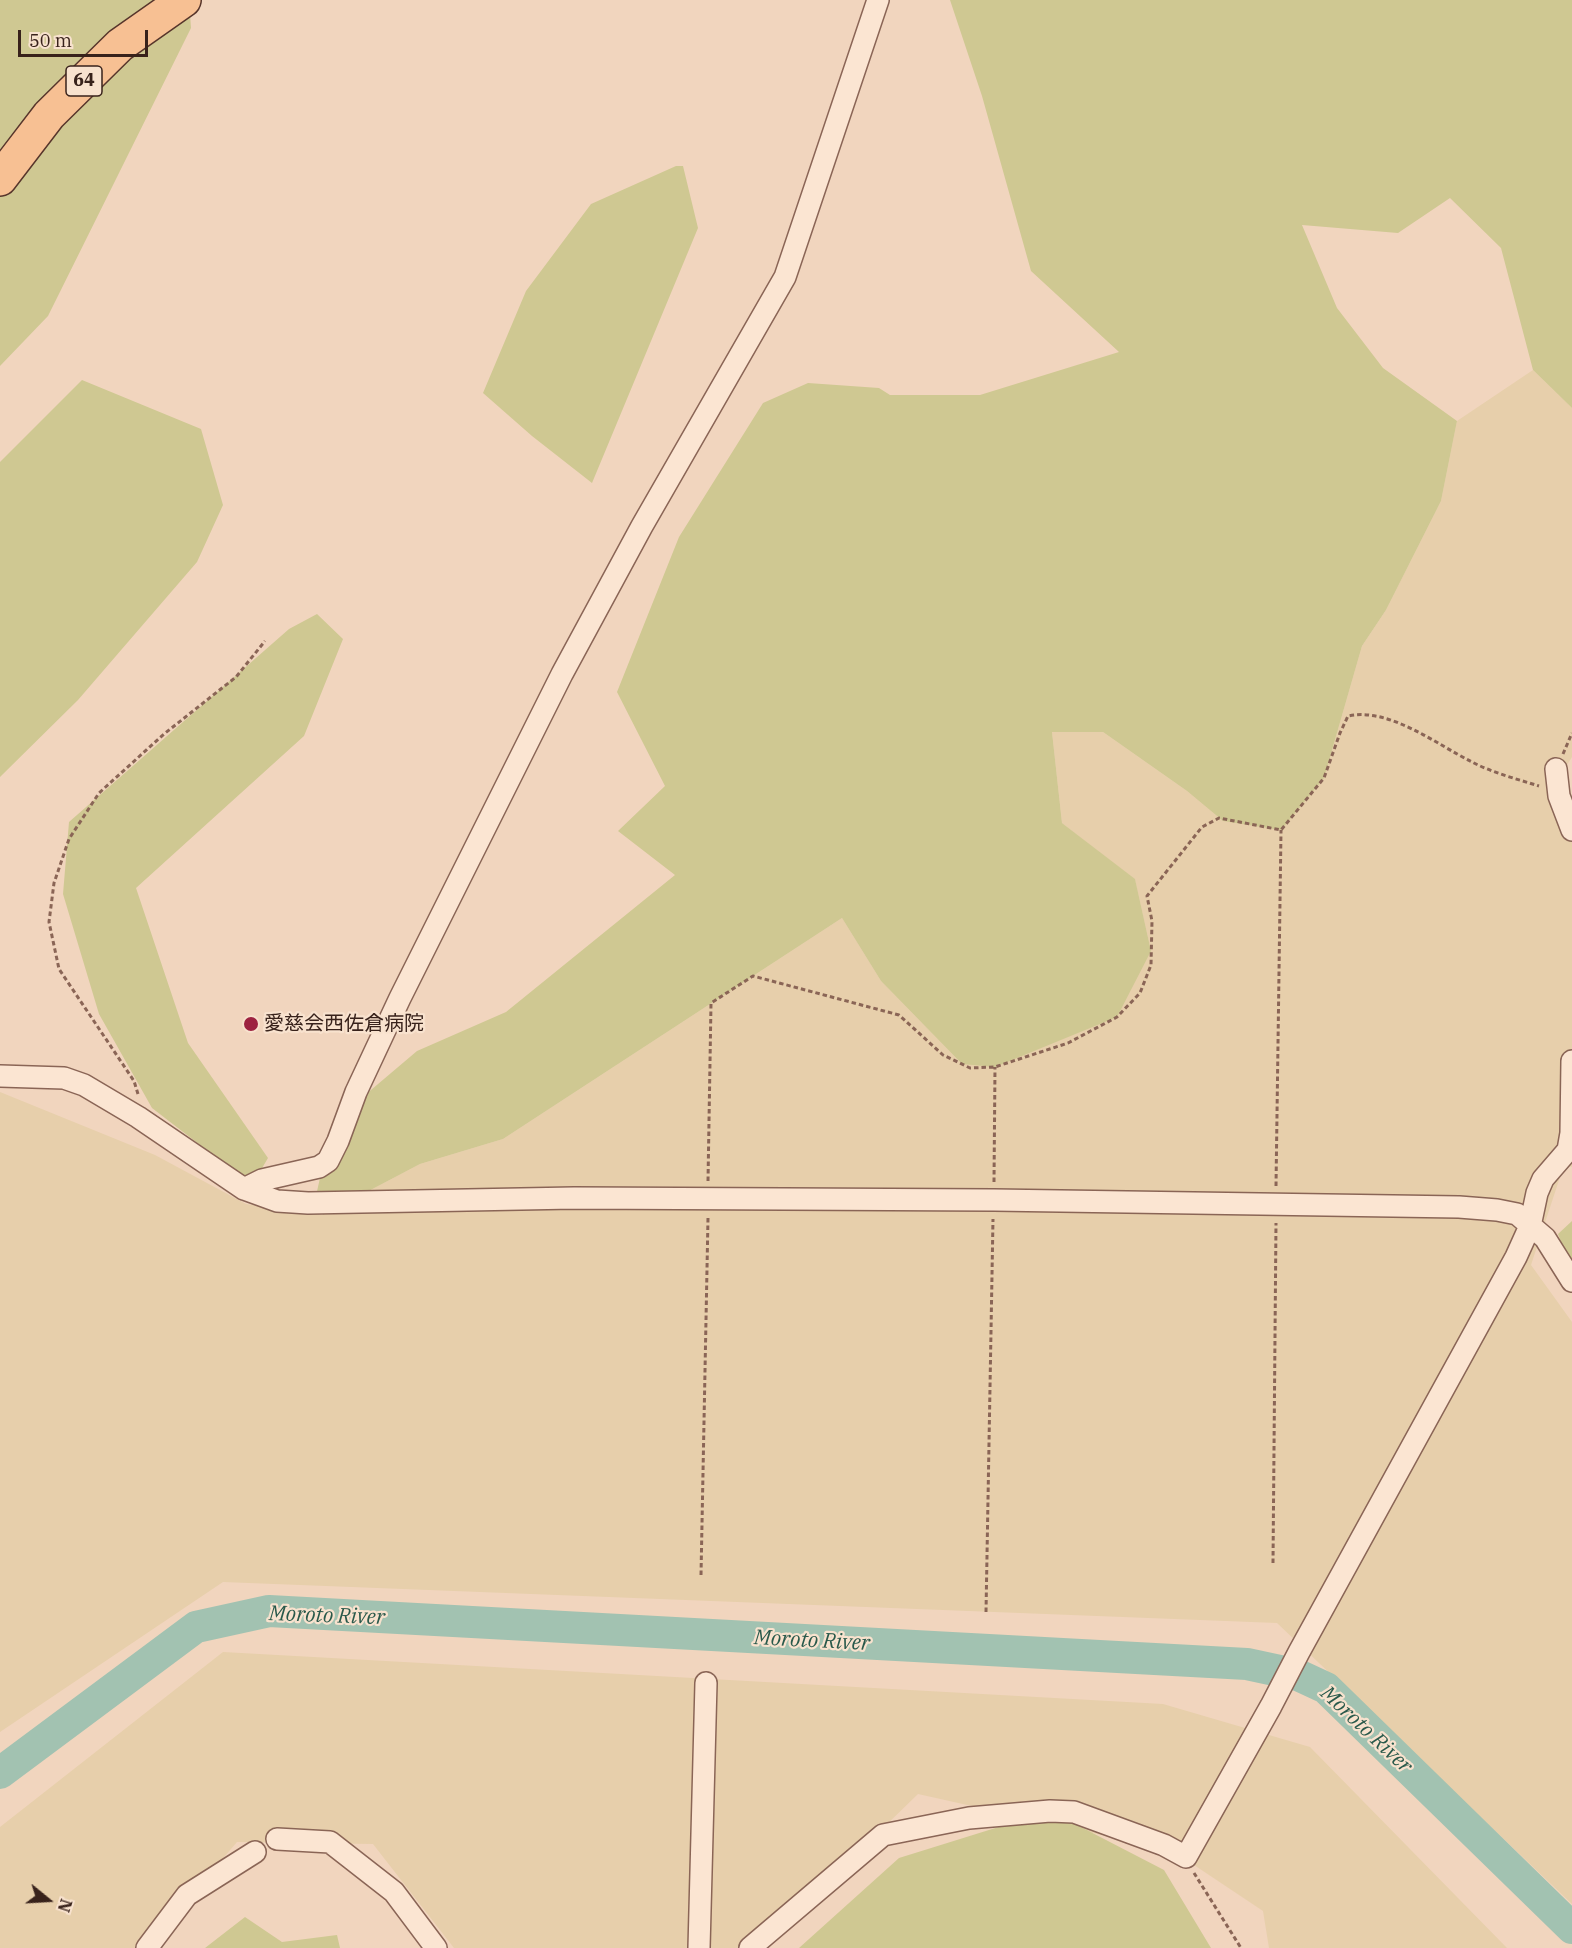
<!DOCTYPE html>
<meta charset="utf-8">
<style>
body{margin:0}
#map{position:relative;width:1572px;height:1948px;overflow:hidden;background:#f1d5be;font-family:"IBM Plex Serif",serif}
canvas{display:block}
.north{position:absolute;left:18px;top:1870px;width:60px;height:60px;-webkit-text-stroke:4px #f8e2ce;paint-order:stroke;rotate:108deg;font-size:16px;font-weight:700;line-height:24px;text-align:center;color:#38221b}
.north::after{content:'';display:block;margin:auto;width:21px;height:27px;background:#38221b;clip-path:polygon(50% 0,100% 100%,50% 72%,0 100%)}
.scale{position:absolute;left:18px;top:30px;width:130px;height:27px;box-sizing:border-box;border:3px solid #38221b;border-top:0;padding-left:8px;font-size:18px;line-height:21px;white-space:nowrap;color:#38221b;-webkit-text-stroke:4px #f8e2ce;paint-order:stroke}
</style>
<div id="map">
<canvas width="1572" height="1948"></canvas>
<div class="north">N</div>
<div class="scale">50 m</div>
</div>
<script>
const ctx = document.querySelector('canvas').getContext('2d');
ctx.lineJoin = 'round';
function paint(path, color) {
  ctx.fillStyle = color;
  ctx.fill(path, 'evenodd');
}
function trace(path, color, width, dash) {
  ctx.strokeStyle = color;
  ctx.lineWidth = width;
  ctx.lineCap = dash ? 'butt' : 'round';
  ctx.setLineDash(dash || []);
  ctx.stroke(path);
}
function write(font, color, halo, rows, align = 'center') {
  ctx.font = font + ' "IBM Plex Serif","Noto Sans JP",serif';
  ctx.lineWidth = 4.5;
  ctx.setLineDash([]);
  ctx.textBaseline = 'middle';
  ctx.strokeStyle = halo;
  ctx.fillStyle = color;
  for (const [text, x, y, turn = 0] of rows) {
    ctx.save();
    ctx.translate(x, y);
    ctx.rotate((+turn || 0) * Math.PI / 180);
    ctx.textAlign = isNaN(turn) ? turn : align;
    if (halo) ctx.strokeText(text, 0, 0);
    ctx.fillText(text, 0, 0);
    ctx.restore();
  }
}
paint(new Path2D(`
 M1533,370L1572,408V757L1554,786L1572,833V1167L1564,1165L1531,1265L1572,1322V1904L1277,1623L223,1582L0,1732V1092L155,1155L246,1204L323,1215L420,1164L503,1139L842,918L881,981L962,1064L1151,951L1135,880L1062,823L1052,732H1103L1187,791L1223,821L1324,778L1362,646L1386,610L1441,501L1457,421Z
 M223,1652L1163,1704L1310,1747L1507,1948H1269L1263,1911L1173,1851L918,1794L760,1948H454L373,1844L237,1842L146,1948H0V1827Z`), '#e7cfab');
paint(new Path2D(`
 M0,0H189L191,28L48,316L0,366Z
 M950,0H1572V408L1533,370L1501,248L1450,198L1398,233L1302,225L1337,308L1383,368L1457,421L1441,501L1386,610L1362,646L1324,778L1281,830L1223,821L1187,791L1103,732H1052L1062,823L1135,879L1151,951L1117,1017L995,1067L962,1064L881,981L842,918L503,1139L420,1164L323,1215L316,1196L332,1123L417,1051L506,1012L675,875L618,831L665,786L617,692L679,537L763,403L808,383L879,388L890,395H980L1119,352L1031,271L982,96Z
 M676,166H683L698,228L592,483L532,436L483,393L526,291L591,204Z
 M82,380L201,429L223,505L197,562L78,700L0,777V462Z
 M317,614L343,639L304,736L136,888L188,1043L268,1158L252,1185L152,1108L99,1014L63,894L69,822L289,629Z
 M1572,1221V1271L1558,1234Z
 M1050,1811L1164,1870L1211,1948H799L899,1858Z
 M245,1917L282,1942L337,1935L340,1948H205Z`), '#cfc892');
trace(new Path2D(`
 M0,1773L196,1627L269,1611L1247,1664L1298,1675L1326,1688L1572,1928`), '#a2c2b1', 32);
const street = new Path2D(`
 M1556,769L1559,796L1572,830
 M0,1076L64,1078L84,1085L138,1117L244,1189L277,1201L308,1203L574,1198L994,1200L1459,1207L1497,1210L1517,1214L1545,1238L1572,1281
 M244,1189L262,1180L319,1167L328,1161L338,1141L356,1092L400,998L562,674L642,526L785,277L878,0
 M277,1839L330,1842L394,1892L436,1948
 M147,1948L187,1895L255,1852
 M699,1948L706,1683
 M750,1948L883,1835L969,1818L1050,1811L1074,1812L1164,1845L1186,1857L1271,1706L1299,1652L1516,1257L1530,1226L1537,1193L1543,1179L1568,1150L1571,1133L1572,1061`);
const primary = new Path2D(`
 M0,179L49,115L120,45L184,0`);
trace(street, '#8a6556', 24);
trace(primary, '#57352b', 36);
trace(new Path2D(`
 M1563,754L1572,733
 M138,1094L134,1081L59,969L49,922L54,883L69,839L99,793L164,734L236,677L265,641
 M708,1181L711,1003L753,976L899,1015L943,1055L970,1068L995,1067L1068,1043L1117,1017L1140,993L1151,965L1152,921L1147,896L1202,827L1219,818L1281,830L1324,778L1340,733L1348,716C1389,707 1436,744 1472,762C1493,773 1517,779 1539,786
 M994,1182L995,1067
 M1276,1186L1281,830
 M1273,1563L1276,1223
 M701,1575L708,1218
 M986,1612L993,1219
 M1194,1873L1241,1948`), '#8a6556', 3, [4.5, 3]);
trace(street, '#fbe5d2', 21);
trace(primary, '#f7c093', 33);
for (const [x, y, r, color] of [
 [251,1024,8,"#9d2240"]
]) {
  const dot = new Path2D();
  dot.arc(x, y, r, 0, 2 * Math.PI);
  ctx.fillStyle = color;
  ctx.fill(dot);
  trace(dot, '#f8e2ce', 2);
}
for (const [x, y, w] of [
 [84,81,36]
]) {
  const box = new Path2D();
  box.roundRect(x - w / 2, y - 15, w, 30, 4.5);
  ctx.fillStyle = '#f8e2ce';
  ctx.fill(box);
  trace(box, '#38221b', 1.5);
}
write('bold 18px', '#38221b', null, [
 ["64",84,81]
]);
write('20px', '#38221b', '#f8e2ce', [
 ["愛慈会西佐倉病院",264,1024]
], 'left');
write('italic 21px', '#29594b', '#f8e2ce', [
 ["Moroto River",327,1616,2],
 ["Moroto River",812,1641,3],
 ["Moroto River",1366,1730,43]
]);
</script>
